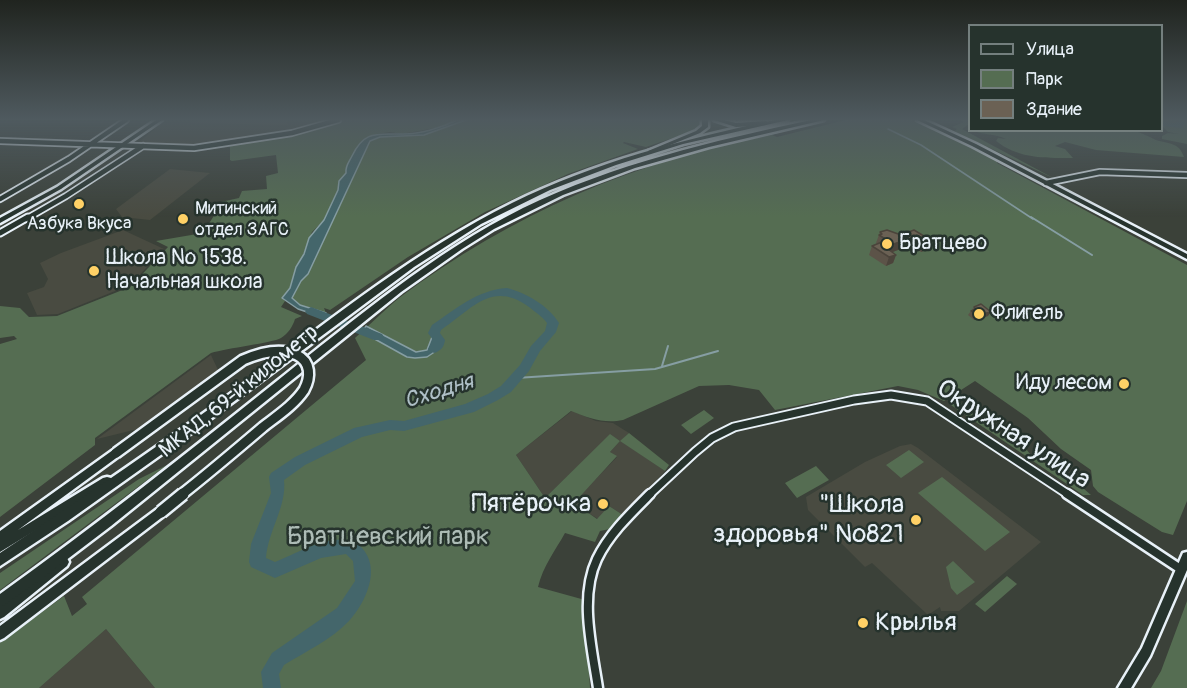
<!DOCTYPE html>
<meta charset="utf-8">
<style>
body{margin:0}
#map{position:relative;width:1187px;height:688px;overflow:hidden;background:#3b4139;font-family:Pangolin,sans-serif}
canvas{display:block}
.legend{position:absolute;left:968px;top:24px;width:195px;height:108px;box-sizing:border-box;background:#26332d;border:2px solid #747f7e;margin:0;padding:8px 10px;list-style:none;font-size:18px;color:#e8f1f8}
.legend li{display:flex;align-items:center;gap:12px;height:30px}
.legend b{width:30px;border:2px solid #747f7e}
</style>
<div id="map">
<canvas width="1187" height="688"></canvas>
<ul class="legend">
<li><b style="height:8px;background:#26332d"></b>Улица</li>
<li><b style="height:16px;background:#556d52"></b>Парк</li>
<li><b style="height:16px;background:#6b6154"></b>Здание</li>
</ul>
</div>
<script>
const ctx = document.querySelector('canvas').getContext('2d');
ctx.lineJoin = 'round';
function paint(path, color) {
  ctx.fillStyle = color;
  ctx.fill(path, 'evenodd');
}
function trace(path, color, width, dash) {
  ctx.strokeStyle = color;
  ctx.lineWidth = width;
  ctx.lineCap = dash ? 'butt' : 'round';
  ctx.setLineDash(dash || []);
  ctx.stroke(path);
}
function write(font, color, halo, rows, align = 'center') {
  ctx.font = font + ' Pangolin,sans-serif';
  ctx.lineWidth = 5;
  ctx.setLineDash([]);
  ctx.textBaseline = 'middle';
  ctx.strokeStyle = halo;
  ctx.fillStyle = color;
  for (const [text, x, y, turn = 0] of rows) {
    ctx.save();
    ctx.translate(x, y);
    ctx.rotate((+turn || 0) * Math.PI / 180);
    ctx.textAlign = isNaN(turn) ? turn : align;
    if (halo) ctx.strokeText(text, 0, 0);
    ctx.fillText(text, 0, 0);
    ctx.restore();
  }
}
paint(new Path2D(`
 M165,120H328L308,125L304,129L189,146L138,143Z
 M170,169L210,173L150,220L122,217L116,209Z
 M123,230L164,249L130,285L58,314L37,315L27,293L44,287L48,279L40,263L61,253Z
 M211,355L218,370L142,428L97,439Z
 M572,411L596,421L613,423L629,433L621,441L665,471L623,515L609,506L598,519L573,503L617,457L610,452L620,441L610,435L545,498L516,455Z
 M911,444L918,448L1041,542L959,611H941L940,607L928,615L872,563L865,567L808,510L806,497L865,462L900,446Z
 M106,629L155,688H39Z`), '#494b41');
paint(new Path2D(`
 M343,120H457L446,126L419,131L401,134L390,132L377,134L360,143L346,168V173L324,220L312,232L290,288L282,298L285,301L281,307L302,316L295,319C293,326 288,334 281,338C272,343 227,348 211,353L95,438V445L0,517V344L17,339L14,336L0,338V306L20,308L29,317L57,316L130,287L168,247L156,241L203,233L215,214L216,203L239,198L242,191L267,189L266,176L278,173L276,155L232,161L230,160V145L301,132Z
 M466,120H701L699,129L646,147L624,142L623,143L638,149L568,174L485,212L408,257L330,310L324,308L326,313L300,305L292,298L301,281L308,273L370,141L380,137L424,135Z
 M845,120H913L953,137L997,160V163L1187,265V501L1173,535L1162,532L1098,492L1093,486L1091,470L1061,449L1028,418L975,381L944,401L918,390L898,386L775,410L759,390L729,385L699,386L623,420C604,424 589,418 571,411L516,455L545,498L610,434L620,441L629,433L669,465L665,471L620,441L610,452L617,456L574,503L597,519L609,506L623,515L610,529L600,531L595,542L565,533C555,551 543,566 538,587L585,600L590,688H155L106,629L39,688H0V643L64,596L72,616L87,604L82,597L366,360L355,338C370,325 383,311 399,298C510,215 636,160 772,135L777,137Z
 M961,120H969V124L962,129L1055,179L954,131L957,129L952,127L963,122Z
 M1162,120H1187V144L1162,139V136L1168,133L1179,134L1168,132L1162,126Z
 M974,131H1134C1143,133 1149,137 1156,140C1169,144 1179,142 1184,157L1096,150L1065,142L1055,146L1065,149L1073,158C1045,158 1019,159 996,141L998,138L1006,139C997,134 984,135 974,131Z
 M957,400L1014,443L1023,445L1030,454L1076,482L1091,495H1083L958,410L951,405V402Z
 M704,410L714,418L691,434L681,425Z
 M909,450L924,462L901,478L886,465Z
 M167,465L0,590V573L139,479Z
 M816,466L829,480L797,498L785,483Z
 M942,477L1010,532L985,551L918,493Z
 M953,561L975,582L957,595L951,588L946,567Z
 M1007,576L1017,584L985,612L975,604Z
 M1187,601V688H1151L1161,671Z`), '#556d52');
const water = new Path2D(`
 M457,120H466L424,135L380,137L370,141L308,274L301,281L292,298L300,305L326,313L322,317L298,309L282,298L290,288L296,267L304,254L309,238L324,220L338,190L339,181L346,173C345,166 349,162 352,156C365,129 378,135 403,134C420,134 441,128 457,120Z
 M366,326L416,352L427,350L432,337L441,338L438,348L433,353L427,357L415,358L407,357L362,332Z`);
paint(water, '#44666b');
trace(water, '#869ea3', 1.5);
trace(new Path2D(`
 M888,129L921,145L1033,219`), '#869ea3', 1.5);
trace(new Path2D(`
 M1031,217L1092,255
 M662,366L668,346
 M516,378L655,369L718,351`), '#869ea3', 2);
paint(new Path2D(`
 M1178,120H1186L1182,128L1162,126V122L1176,123Z
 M507,288C526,293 548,305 559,323L556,332L540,351L529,371L511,392L498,400L474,412L404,431L390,430L362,437L305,465L284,480C287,506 268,531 266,558L275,562C297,553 325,536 349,540C354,540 357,544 361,547C382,568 366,602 349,621C332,639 305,652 284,665L279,674L281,688H263L261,672L272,653L337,608L355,581L353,561L346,554L321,558L275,578L251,567L249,562L251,544L271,493L269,477L271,473L295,457L354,428L390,420L404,421L465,404L488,394L501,386L520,365L531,346L545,331L547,323C542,316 535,312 529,307C492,280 472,309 441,330L440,333L445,340C444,347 441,351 434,353L428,349L433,340L428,333L432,325C456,309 477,290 507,288Z
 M311,307L382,334L384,337L382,340H374L307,314L305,311Z`), '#44666b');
const minorFar3 = new Path2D(`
 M0,141L194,148L292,133L338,120
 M1046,183L1100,172L1187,175
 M0,199L69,159L126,120
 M26,219L66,196L143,146`);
const minorFar2 = new Path2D(`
 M0,233L28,217`);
const minorFar1 = new Path2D(`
 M649,495L695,452L712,438L734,427L854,400L891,395L927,401L1069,495`);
const minor = new Path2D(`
 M1067,494L1182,570
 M598,688C592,648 579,597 597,559C609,534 631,513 650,494`);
const major = new Path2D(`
 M156,120H162L61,189L0,223V218L57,187Z
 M702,120H708V127L700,133L653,152L648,151L696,131L702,126Z
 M714,120H724L736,123L766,121L769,123L766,125L736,127Z
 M917,120H924L976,144L1187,254V259L972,146Z
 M116,449L119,450L121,453L119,456L18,530L103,478L107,477L111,478L112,481L111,484L0,552V531L113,450Z
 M161,507L165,509L166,512L165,515L4,638L0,640V626L157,509Z
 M1187,552V570L1150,656L1131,688H1118L1142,648L1183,553Z
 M63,557L67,558L69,562L67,566L4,617L0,619V605L59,558Z`);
const highway = new Path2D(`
 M775,120H788L683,144L616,165L550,190L481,224L414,267L193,432L68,521L0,566V553C84,497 168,440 249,380C334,317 417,250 512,203C595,162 684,139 775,120Z
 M811,120H824L709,147L635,168L563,195L494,229L462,249L401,292L111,526L40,580L0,608V594C95,526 186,454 277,381C355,319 433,253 523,208C614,164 713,141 811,120Z`);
trace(minorFar3, '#e8f1f8', 8);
trace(minorFar2, '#e8f1f8', 9);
trace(minorFar1, '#e8f1f8', 11);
trace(minor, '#e8f1f8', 13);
trace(major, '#e8f1f8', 5);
trace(highway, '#e8f1f8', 5);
trace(minorFar3, '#26332d', 4.5);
trace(minorFar2, '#26332d', 5);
trace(minorFar1, '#26332d', 7);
trace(minor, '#26332d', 8);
paint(major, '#26332d');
paint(highway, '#26332d');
const majorBridgeFar1 = new Path2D(`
 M116,453L243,360C259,353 280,347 297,355C311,362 311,377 304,390C294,405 277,416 263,427C236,450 209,473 181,495`);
const majorBridge = new Path2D(`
 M161,512L183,494`);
trace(majorBridgeFar1, '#e8f1f8', 14, []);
trace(majorBridge, '#e8f1f8', 16, []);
trace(majorBridgeFar1, '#26332d', 9);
trace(majorBridge, '#26332d', 11);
paint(new Path2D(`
 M190,120H292L288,125L191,123Z
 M914,230L932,241L928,249L921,252L911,245L892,252L896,255L893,263L886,266L869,255L872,246L877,244L876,243L880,232L901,235Z
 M974,307L988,316L974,320L968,315Z`), '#5c5348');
paint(new Path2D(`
 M287,120H292L288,125Z
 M914,237L911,245L885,255V247Z
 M932,241L928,249L921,252L925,243Z
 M896,255L893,263L886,266L889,257Z
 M991,312L988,316L974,320L977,315Z`), '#4b443b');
const building = new Path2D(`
 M887,230L901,235L914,230L932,241L925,243L914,237L885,247L896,255L889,257L872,246L887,240L879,235L882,234L880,232Z
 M981,304L991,312L977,315L971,311L976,309L974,307Z`);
paint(building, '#6b6154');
trace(building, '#4b443b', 1.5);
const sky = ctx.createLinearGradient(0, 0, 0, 217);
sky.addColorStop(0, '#20241f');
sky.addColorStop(0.55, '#4f5a5f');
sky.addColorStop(1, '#4f5a5f00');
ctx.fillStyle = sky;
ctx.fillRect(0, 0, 1187, 217);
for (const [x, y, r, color] of [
 [79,204,6,"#ffd166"],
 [183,219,6,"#ffd166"],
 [887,244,6,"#ffd166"],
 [94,271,6,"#ffd166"],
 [979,314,6,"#ffd166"],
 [1124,384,6,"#ffd166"],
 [603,504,6,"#ffd166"],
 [916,520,6,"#ffd166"],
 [863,623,6,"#ffd166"]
]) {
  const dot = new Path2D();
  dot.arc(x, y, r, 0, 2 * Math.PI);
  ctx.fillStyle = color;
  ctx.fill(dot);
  trace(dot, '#26332d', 2);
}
write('18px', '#e8f1f8', '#26332d', [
 ["Митинский",195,209],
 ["отдел ЗАГС",195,230],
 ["Азбука Вкуса",79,224,"center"]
], 'left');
write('21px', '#e8f1f8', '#26332d', [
 ["Братцево",899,244],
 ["Школа № 1538.",106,259],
 ["Начальная школа",106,283],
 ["Флигель",991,314],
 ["Иду лесом",1112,384,"right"]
], 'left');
write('21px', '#e8f1f8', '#26332d', [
 ["МКАД, 69-й километр",239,392,-39]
]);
write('italic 22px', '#afc0c7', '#26332d', [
 ["Сходня",439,392,-17]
]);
write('26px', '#e8f1f8', '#26332d', [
 ["Окружная улица",1013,435,33]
]);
write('26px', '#e8f1f8', '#26332d', [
 ["Пятёрочка",591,504],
 ["\"Школа",904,505],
 ["здоровья\" №821",904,535],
 ["Крылья",875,623,"left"]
], 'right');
write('26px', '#adbcb6', '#26332d', [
 ["Братцевский парк",388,537]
]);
</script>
